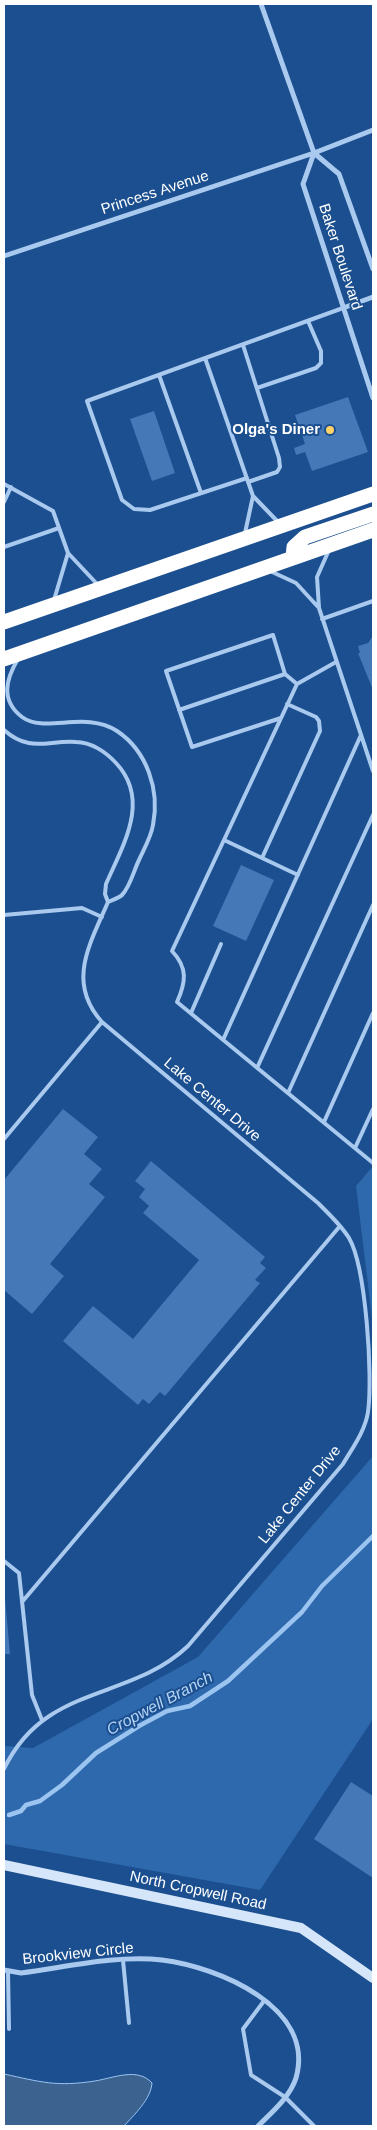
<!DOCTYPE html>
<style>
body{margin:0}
#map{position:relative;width:377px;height:2130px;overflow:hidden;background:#1b4f8f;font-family:Arial,sans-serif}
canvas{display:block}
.frame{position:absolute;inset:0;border:5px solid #fff;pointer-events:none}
</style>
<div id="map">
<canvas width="377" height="2130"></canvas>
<div class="frame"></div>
</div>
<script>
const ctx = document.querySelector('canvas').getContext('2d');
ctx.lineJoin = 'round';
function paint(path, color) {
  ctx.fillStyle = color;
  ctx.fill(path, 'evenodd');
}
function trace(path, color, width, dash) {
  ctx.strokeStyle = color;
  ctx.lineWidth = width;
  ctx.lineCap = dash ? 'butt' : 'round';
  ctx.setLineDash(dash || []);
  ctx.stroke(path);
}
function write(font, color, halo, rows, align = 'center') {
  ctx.font = font + ' Arial,sans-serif';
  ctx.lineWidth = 4;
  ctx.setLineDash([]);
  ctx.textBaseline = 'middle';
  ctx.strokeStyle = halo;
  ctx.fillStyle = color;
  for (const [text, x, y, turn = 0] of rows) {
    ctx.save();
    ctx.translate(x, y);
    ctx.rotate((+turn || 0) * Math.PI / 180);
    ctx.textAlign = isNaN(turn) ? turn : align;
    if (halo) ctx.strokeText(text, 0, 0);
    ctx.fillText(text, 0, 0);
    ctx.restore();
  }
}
paint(new Path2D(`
 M373,1166V1326L356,1186Z
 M373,1456V1719L260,1890L4,1844V1746L33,1748L198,1657Z`), '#2e69ad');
const water = new Path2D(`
 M4,2074C41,2082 56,2087 95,2081C113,2078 138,2067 152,2083C151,2099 134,2115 124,2126H4Z`);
paint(water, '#3c6290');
trace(water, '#9cc4f0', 1);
trace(new Path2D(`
 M9,1815L21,1811L26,1805L40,1801L62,1785L96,1753L139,1726L167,1711L190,1706L228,1681L302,1612L322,1586L373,1536`), '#9cc4f0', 4.5);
paint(new Path2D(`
 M348,397L368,452L312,471L305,452L296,455L294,448L305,444L295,415Z
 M154,411L175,473L152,481L130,419Z
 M373,636V690L358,653H360L358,646L368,643Z
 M241,865L274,880L246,941L213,926Z
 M63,1109L98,1137L84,1154L102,1169L89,1184L105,1197L50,1264L64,1276L32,1314L4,1290V1180Z
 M151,1161L265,1257L260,1263L266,1268L255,1280L260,1283L165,1396L160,1392L149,1404L143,1399L138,1405L63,1341L93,1306L133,1339L199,1260L143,1213L149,1206L139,1197L145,1189L135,1181Z
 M4,1587L10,1654H4Z
 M351,1782L373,1796V1878L314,1839Z`), '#4478b7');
trace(new Path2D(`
 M243,345L279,458L280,467L277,472L248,482
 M205,358L253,496
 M159,375L201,493
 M257,388L316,368L321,363V351L308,321
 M247,478L150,510L134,509L122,500L87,401L343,308
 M4,484L53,511L68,553
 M4,502L11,487
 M245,533L253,496L279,523
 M4,547L59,528
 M329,550L317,577L319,608L373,771
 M270,571L296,583L319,608
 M54,600L68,553L98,585
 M322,619L373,601
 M336,662L297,684L172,951C188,968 186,982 177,1002L373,1163
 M179,710L285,674
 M281,718L192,747L166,671L273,635L285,674L297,684
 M4,730C30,753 47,740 76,742C91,742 106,752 116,763C151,800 123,845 106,884L105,894L108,902
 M224,840L298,875
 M262,858L320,731L319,721L316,717L287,704
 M4,915L82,908L102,917
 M191,1013L221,944
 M223,1040L361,735
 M257,1068L373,815
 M288,1093L373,905
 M324,1122L373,1013
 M4,1139L102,1022
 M355,1148L373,1109
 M4,1561L19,1573L32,1695L42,1720
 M22,1602L340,1226
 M4,1769C45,1683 129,1702 188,1646L343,1464C353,1447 365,1431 368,1412C373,1377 366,1267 349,1238C341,1225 329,1214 318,1203L102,1022C66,982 90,944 108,902C112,900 119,898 122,895C130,887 134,870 139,860C144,849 151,837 153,825C160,790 147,751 117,731C85,710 45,734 22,717C0,700 6,679 18,659
 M123,1960L129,2023
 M8,1971L9,2029
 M264,2001L243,2029L251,2075L285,2097L314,2126`), '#a9c9ee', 4);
trace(new Path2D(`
 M261,4L314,153L339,174L373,269
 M314,153L303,184L373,398
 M4,256L314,153L373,130
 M343,308L373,297
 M4,1970L21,1973C67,1967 116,1955 162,1960C218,1967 316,2007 296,2078C290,2097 271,2113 258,2126`), '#a9c9ee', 5);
trace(new Path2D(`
 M4,1865L301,1928L373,1978`), '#d6e6fa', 10);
trace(new Path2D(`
 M293,558L294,547L305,537L373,514
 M4,622L373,494
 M4,659L373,530`), '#fff', 15);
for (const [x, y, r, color] of [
 [330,430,5,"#ffd166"]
]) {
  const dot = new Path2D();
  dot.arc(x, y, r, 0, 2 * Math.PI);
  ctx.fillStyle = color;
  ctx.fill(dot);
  trace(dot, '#1b4f8f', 2);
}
write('15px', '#fff', '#1b4f8f', [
 ["Princess Avenue",155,193,-18],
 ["Baker Boulevard",340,257,72],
 ["Lake Center Drive",212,1100,40],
 ["Lake Center Drive",300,1495,-51],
 ["North Cropwell Road",198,1891,12],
 ["Brookview Circle",78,1954,-6]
]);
write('bold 15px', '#fff', '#1b4f8f', [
 ["Olga's Diner",320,430]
], 'right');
write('italic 16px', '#b5d3f5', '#1b4f8f', [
 ["Cropwell Branch",160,1704,-28]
]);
</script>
